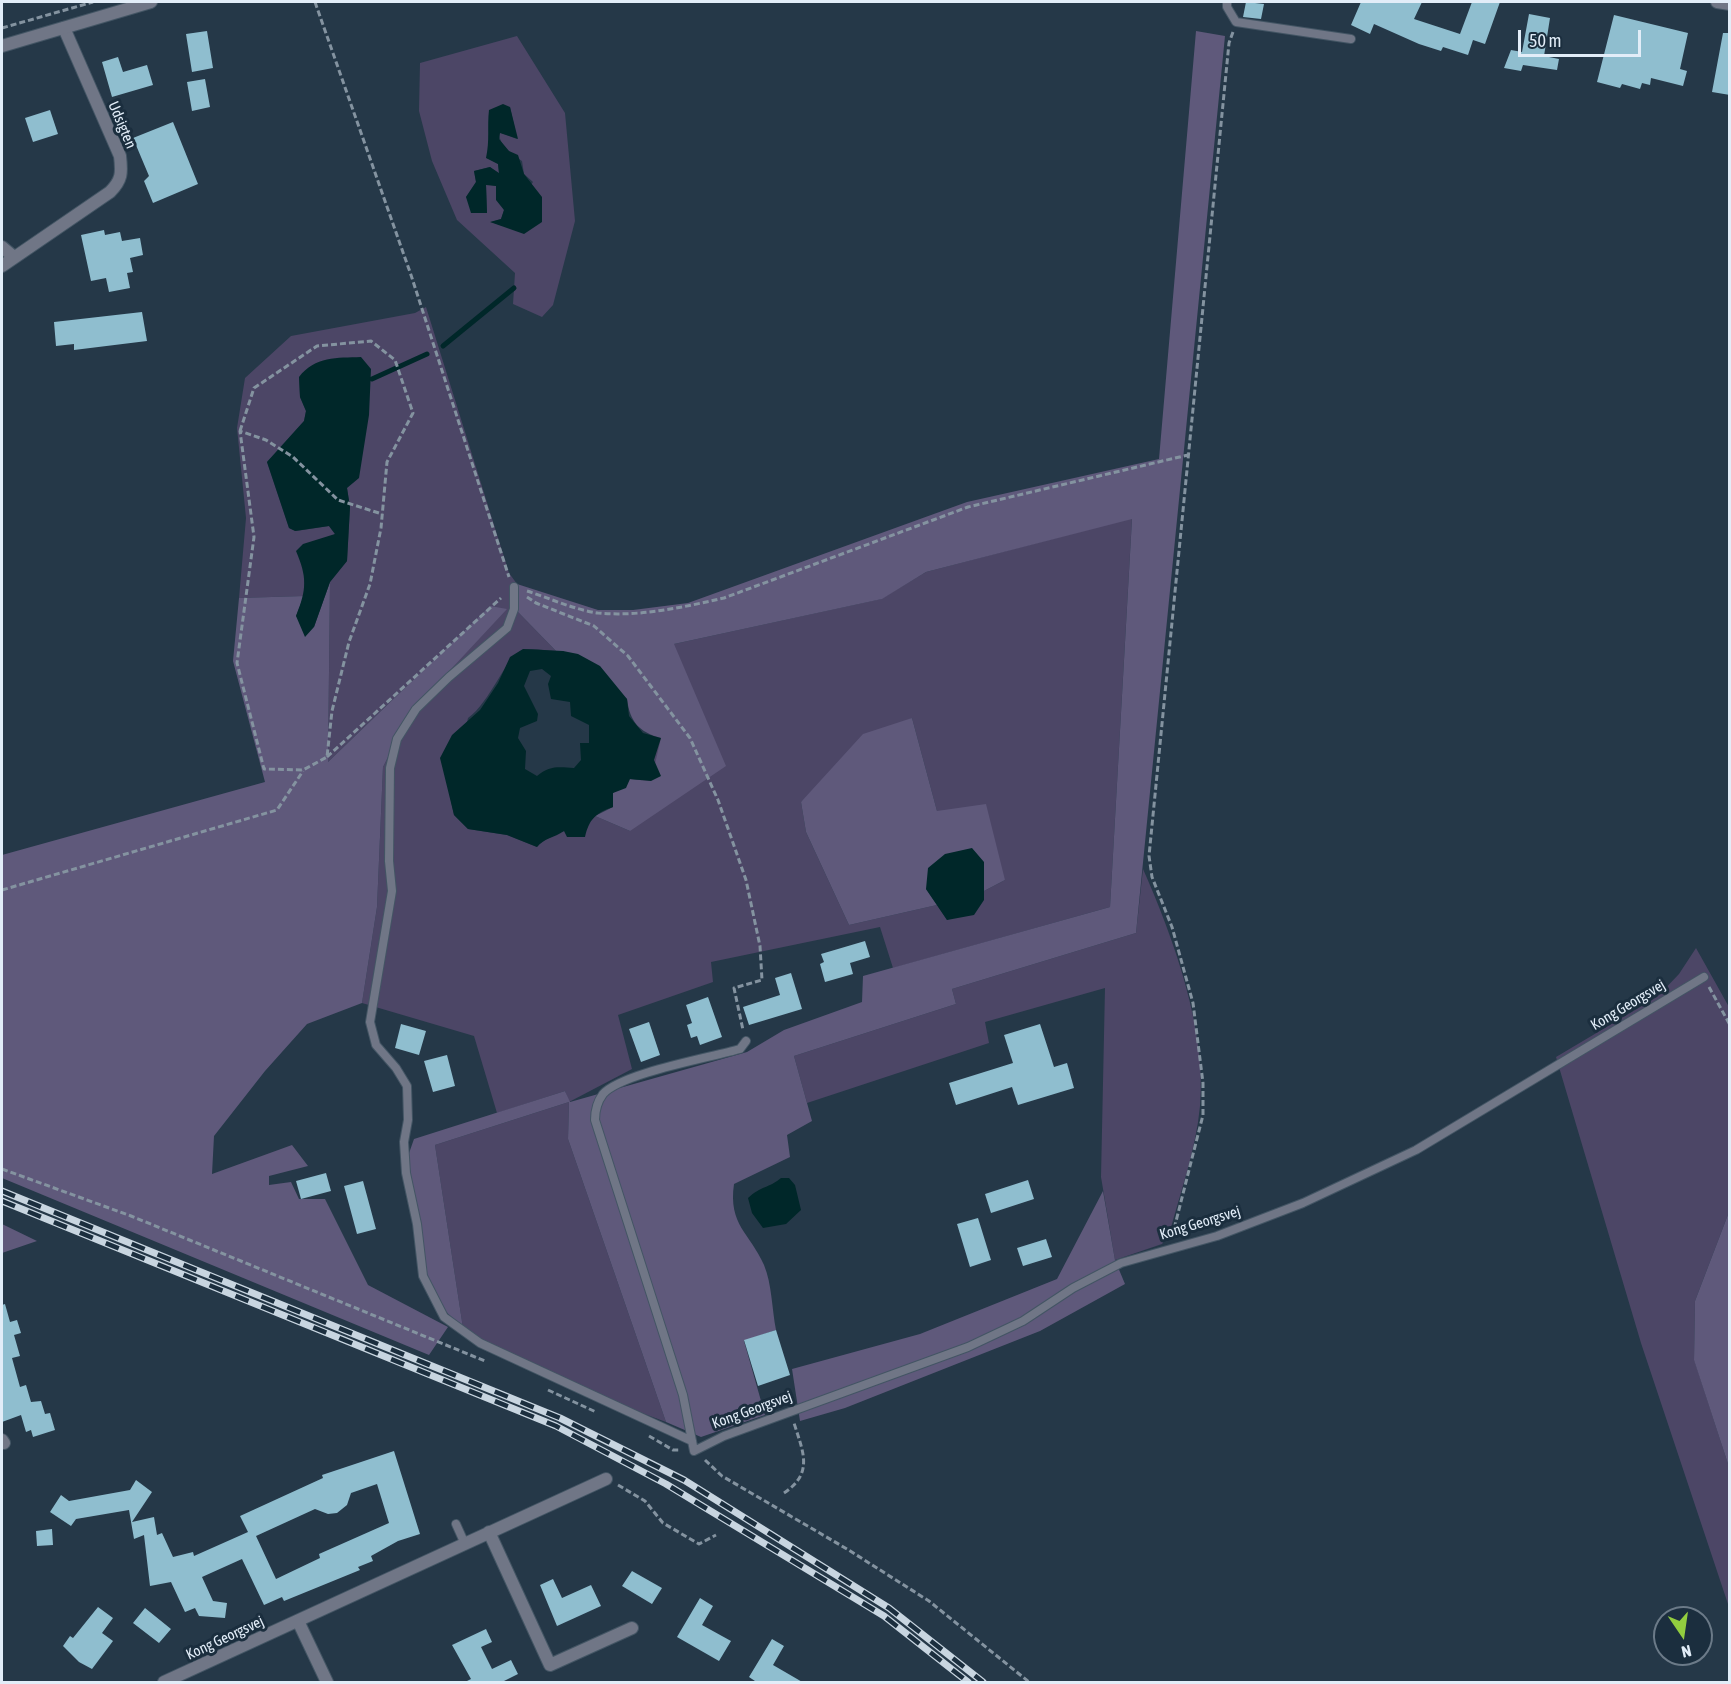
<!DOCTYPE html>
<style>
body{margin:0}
#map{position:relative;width:1731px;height:1684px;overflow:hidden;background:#253848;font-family:"Asap Condensed",sans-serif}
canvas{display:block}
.frame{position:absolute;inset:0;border:3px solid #e2edf8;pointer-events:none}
.north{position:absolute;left:1653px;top:1606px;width:60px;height:60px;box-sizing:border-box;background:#1b2e3e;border:2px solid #6b7a88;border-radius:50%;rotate:167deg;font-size:16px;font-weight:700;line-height:24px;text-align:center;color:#e2edf8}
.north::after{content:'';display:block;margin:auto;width:21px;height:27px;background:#92cd3f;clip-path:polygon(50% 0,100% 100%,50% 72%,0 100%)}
.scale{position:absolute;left:1518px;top:30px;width:123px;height:27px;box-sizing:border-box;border:3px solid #e2edf8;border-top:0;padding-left:8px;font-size:18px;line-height:21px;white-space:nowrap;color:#e2edf8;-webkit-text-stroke:4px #1b2e3e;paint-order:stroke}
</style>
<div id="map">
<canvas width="1731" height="1684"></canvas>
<div class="frame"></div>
<div class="north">N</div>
<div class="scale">50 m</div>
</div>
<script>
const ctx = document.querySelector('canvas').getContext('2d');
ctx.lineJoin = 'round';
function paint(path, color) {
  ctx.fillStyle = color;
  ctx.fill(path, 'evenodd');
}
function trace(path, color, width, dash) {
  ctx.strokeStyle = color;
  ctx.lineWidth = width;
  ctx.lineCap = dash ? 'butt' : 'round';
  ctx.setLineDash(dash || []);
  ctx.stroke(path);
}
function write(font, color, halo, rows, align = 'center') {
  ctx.font = font + ' "Asap Condensed",sans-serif';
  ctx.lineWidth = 6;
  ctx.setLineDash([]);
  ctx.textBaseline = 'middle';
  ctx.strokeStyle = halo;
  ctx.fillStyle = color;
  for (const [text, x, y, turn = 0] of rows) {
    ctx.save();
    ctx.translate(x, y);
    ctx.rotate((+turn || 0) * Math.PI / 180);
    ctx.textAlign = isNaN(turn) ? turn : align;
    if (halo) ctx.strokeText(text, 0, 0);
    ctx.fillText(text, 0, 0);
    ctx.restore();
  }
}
paint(new Path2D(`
 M517,36L565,113L575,221L553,305L542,317L513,304L515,273L457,220L432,161L419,111L420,63ZM510,107L517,139L499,132C499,146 512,154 522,161L524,174L533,182L503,226L491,222L501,219L504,210L496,186L486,184L487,212L466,197L476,182L474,171L490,167L499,174L498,164L487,158L490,132Z
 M426,307L509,573L517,584V611L556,651C546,651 532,647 523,650C507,654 490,703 468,718L450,796L454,815L468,829L507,835L537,847C550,832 579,829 595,816L630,831L674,644L881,599L926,572L1132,518L1110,907L893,968L880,927L711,962L713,982L618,1015L632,1069L569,1102L568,1139L666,1422C599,1397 524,1367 463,1328L435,1145L569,1102L565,1091L497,1113L474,1036L362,1003L377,907L383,767L411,712L490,606L328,762L330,582L347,561L350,507L347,488L299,377L300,397L306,411L304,421L267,462L289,528L296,531L329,526L335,534L305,573L304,596L239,598L246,518L237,428L245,378L291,336L415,313ZM912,718L937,811L1005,880L984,891L983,900L947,920L937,905L849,925L806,832L801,802Z
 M1143,869C1173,937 1207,1030 1200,1106C1196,1150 1180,1193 1169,1235L1162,1244L1115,1260L1101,1177L1105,988L985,1022L989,1043L807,1103L794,1056L956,1004L952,989L1136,933Z
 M1696,948L1729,1007V1212L1695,1301L1694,1359L1729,1467V1607L1641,1343L1556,1057L1657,997L1679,974Z`), '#4c4666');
paint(new Path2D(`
 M1196,31L1225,36L1136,933L952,989L956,1004L794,1056L812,1121L787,1135L790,1157L734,1184C728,1225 750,1233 764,1265C772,1284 772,1310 776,1330L744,1341L765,1415L701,1437L666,1422L568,1139L569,1102L435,1145L463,1328L441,1307L426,1277L408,1156L414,1139L565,1091L570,1102L747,1052L784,1030L862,1002L863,976L1110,907L1132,519L926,572L882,599L674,644L726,766L630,831L595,816L613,807V793L629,779L651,781L661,738C639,732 630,722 627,699L563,651H556L517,611V584L598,610H633L688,603L967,502L1159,459Z
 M330,582L328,762L490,606L507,609L411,712L383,767L377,907L362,1003L307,1024L265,1071L214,1136L212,1174L292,1145L308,1166L269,1176V1185L291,1182L299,1199H325L368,1285L448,1327L429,1355L2,1178V855L265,782L233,661L239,598L304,596L296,616L314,627Z
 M912,718L937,811L986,804L1005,880L984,891V862L926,889L937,905L849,925L806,832L801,802L863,734Z
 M1103,1191L1115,1260L1125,1284L1040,1331L845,1408L800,1421L792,1369L920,1334L1057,1279Z
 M1729,1212V1467L1694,1360L1695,1301Z
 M2,1224L37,1241L2,1253Z`), '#5f597b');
paint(new Path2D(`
 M503,104L510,107L518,139L500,133L499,139L509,151L518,155L524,174L542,197V222L524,234L490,222L501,219L504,210L496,200V186L486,185L487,213H471L466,197L476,182L474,171L490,167L499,173L498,164L486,158C490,140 487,127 489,110Z
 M361,357L371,369L369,415L359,478L347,488L350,507L347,561L330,582L314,627L305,637L296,616C307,589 307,577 296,551L303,544L335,534L329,526L295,531L289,528L267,462L304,421L306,411L300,397L299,377C315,356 337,358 361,357Z
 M523,649L563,651L578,654L600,666L627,699L629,716L643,733L661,738L654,760L661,776L651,781L630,779L626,788L613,793V807C595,813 589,820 585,837H567L564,831C554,838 544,838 537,847L507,835L468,829L454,815L440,758L452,735L480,710L498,683L510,657ZM542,669L551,676L548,684L551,699L570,702L571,716L589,725V743H580L581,760L574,768C560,767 549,765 537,776L525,769L526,751L518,738L520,728L537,721L538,714L524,686L530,671Z
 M972,848L984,862V900L974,915L947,920L926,889L928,868L945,854Z
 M781,1178H789L795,1185L801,1210L786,1224L763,1228L752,1213L748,1198C761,1186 769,1188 781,1178Z`), '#002729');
trace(new Path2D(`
 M443,346L514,288
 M372,379L427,354`), '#002729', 5);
paint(new Path2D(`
 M1246,2L1264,4L1261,19L1243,17Z
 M1361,2H1422L1414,19L1460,34L1472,2H1500L1485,44L1473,40L1468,55L1443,47L1441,51L1419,44L1374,24L1370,34L1351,25Z
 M1529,14L1550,18L1544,56L1559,59L1557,70L1523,65L1521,71L1504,68L1511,50L1522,52Z
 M1614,15L1688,33L1680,69L1687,71L1683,86L1651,78L1650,85L1642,83L1640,89L1622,84L1620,88L1597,82Z
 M207,31L213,68L192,72L186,34Z
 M1723,33H1730V95L1712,92Z
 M118,57L123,72L147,65L153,85L112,97L102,62Z
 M205,79L210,107L192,111L187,82Z
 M50,110L58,134L33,142L25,118Z
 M173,122L198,184L153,203L144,181L149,176L133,138Z
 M104,230L105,235L120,232L122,241L140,238L143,255L130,258L133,272L127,273L130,288L109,292L106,278L91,281L81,235Z
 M142,312L147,341L74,350V344L56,346L54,322Z
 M865,941L870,957L850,963L853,974L825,982L820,964L824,962L821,954Z
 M791,973L802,1009L749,1025L743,1007L780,995L775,978Z
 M708,997L722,1037L700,1045L697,1036L691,1038L687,1025L692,1023L686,1005Z
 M649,1022L660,1055L641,1062L629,1029Z
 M401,1024L426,1031L419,1055L395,1048Z
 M1040,1024L1054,1067L1067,1063L1074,1088L1018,1105L1012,1087L956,1105L949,1083L1013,1063L1004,1035Z
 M447,1055L455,1086L433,1092L424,1061Z
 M326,1173L331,1191L301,1199L296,1181Z
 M1028,1180L1034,1199L991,1213L985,1194Z
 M363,1181L376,1229L357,1234L344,1186Z
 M978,1218L991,1260L970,1267L957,1224Z
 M1046,1239L1052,1257L1023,1266L1017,1248Z
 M5,1304L10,1322L17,1320L21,1333L14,1335L20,1356L12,1358L20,1387L26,1385L31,1402L41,1401L45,1414L50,1413L55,1430L33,1437L31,1430L26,1432L21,1415L2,1422V1305Z
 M776,1330L790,1375L758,1386L744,1340Z
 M394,1451L420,1534L398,1541L371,1556L373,1561L358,1567L360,1570L284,1601L282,1597L264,1605L242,1559L202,1577L213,1601L227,1603L225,1618L199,1616L195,1608L185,1612L171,1582L150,1586L144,1535L134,1539L129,1510L76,1519L71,1526L50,1512L61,1495L69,1501L130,1490L136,1480L152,1492L132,1522L154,1517L157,1535L162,1533L173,1557L193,1552L194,1556L248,1532L240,1516L323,1478L322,1475ZM377,1484L389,1523L319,1554L320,1558L276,1579L256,1536L315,1509L328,1514L337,1513L347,1505L351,1493Z
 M52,1529L53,1545L37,1546L36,1531Z
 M632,1571L662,1588L652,1604L622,1586Z
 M553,1579L562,1598L591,1585L601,1606L557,1626L540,1585Z
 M700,1598L713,1606L702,1625L731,1641L719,1661L677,1637Z
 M98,1607L113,1618L102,1633L113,1641L92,1669L79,1662L63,1646L70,1636L73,1638Z
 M145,1608L171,1629L159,1643L133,1623Z
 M486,1629L492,1642L481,1647L492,1669L511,1660L518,1674L500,1683H463L471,1679L452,1645Z
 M772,1639L784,1646L773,1665L804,1683H758L749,1677Z`), '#8fbecf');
const service = new Path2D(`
 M1227,2V7L1236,22L1351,39
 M514,587V609L507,628L449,677L416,709L397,739L390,768L389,861L392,891L370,1022L376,1045L396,1068L407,1086L408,1120L404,1142L406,1173L417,1224L423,1276L444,1317L480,1343L692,1441
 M746,1041L740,1049C709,1058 622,1073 603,1094C597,1102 595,1110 595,1120L683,1395L694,1451L724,1436L968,1347L1023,1321L1073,1288L1121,1263L1217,1236L1303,1203L1416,1150L1704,977
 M456,1524L465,1544`);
const minor = new Path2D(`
 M1717,2L1730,4
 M2,247L14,257
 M2,266L110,192C122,180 122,173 120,156L64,28
 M2,1440L4,1443
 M489,1532L550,1665L632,1628
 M298,1621L327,1682
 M164,1682L606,1479`);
const tertiary = new Path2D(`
 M2,46L151,2`);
trace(service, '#435564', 10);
trace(minor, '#435564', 14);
trace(tertiary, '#435564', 14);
trace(new Path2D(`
 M315,2L411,275L509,577
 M2,28L93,2
 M240,431L254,388L317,346L371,341L395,360L413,413L387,462L381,528L370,584L349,642L332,711L327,757L303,770L264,769L237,663L254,537L240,431L266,440L293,457L338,500L382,514
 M527,591C549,598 575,610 598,613C640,617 684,607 724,598L968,507L1188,455
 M527,597L536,603L594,626L628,656L690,738L718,800L746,880L760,946L762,980L734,988L743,1030
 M327,757L501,598
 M2,890L277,810L303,771
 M1709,987L1730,1025
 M2,1169L131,1216L485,1361
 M1172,1237L1203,1115V1083L1193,1003L1172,927L1152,877L1149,856L1229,43L1233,32
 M548,1390L596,1412
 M649,1436L673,1450H681
 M705,1460L722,1476L847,1549L929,1601L1029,1682
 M618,1485L645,1501L663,1523L699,1544L716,1535
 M784,1493C814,1473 803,1452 794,1423`), '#8493a0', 3, [6, 3]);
trace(service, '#707686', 8);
trace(minor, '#707686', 12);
trace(tertiary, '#707686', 12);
const rail = new Path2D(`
 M2,1191L560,1418L684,1480L889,1608L983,1682
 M2,1201L556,1426L666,1484L884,1616L968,1682`);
trace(rail, '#c8d5e0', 7);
trace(rail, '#1b2e3e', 4.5, [14]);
write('15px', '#e2edf8', '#1b2e3e', [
 ["Udsigten",122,125,67],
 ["Kong Georgsvej",1628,1005,-31],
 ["Kong Georgsvej",1200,1223,-17],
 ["Kong Georgsvej",752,1410,-20],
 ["Kong Georgsvej",225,1638,-25]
]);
</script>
